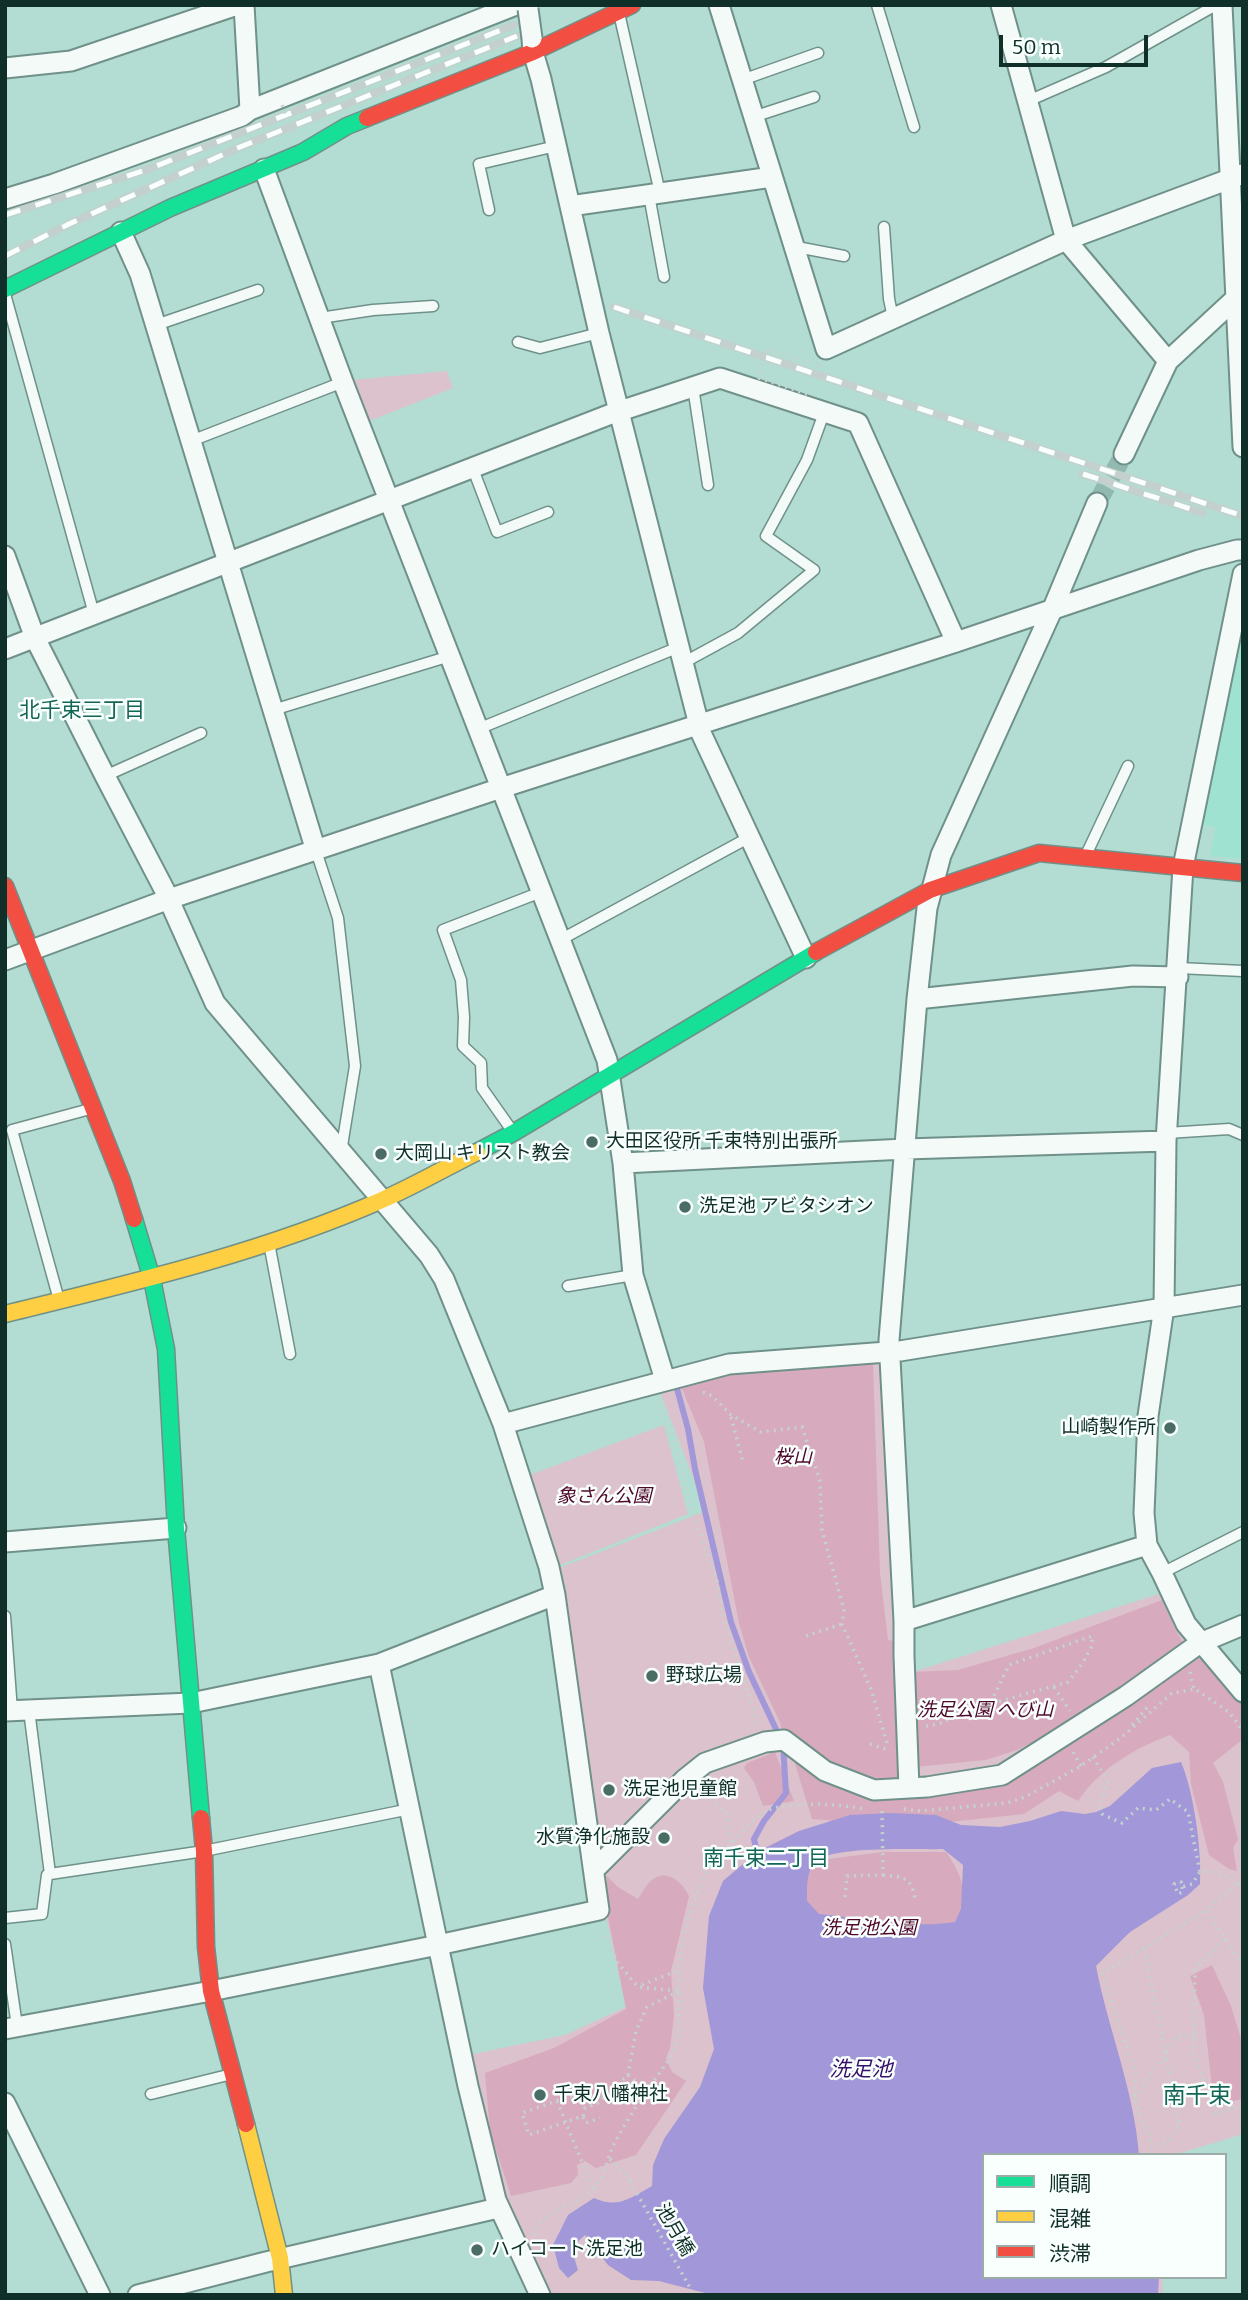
<!DOCTYPE html>
<meta charset="utf-8">
<style>
body{margin:0}
#map{position:relative;width:1248px;height:2300px;overflow:hidden;background:#b3dcd2;font-family:Bitter,"Noto Sans JP",serif}
canvas{display:block}
.frame{position:absolute;inset:0;border:7px solid #102f29;pointer-events:none}
.legend{position:absolute;left:982px;top:2153px;width:245px;height:126px;box-sizing:border-box;background:#f8fffd;border:2px solid #9baca8;margin:0;padding:9px 12px;list-style:none;font-size:21px;color:#102f29}
.legend li{display:flex;align-items:center;gap:14px;height:35px}
.legend b{width:35px;border:2px solid #9baca8}
.scale{position:absolute;left:999px;top:35px;width:149px;height:32px;box-sizing:border-box;border:4px solid #102f29;border-top:0;padding-left:9px;font-size:21px;line-height:24px;white-space:nowrap;color:#102f29;-webkit-text-stroke:5px #f8fffd;paint-order:stroke}
</style>
<div id="map">
<canvas width="1248" height="2300"></canvas>
<div class="frame"></div>
<ul class="legend">
<li><b style="height:9px;background:#16e098"></b>順調</li>
<li><b style="height:9px;background:#ffcf43"></b>混雑</li>
<li><b style="height:9px;background:#f24e42"></b>渋滞</li>
</ul>
<div class="scale">50 m</div>
</div>
<script>
const ctx = document.querySelector('canvas').getContext('2d');
ctx.lineJoin = 'round';
function paint(path, color) {
  ctx.fillStyle = color;
  ctx.fill(path, 'evenodd');
}
function trace(path, color, width, dash) {
  ctx.strokeStyle = color;
  ctx.lineWidth = width;
  ctx.lineCap = dash ? 'butt' : 'round';
  ctx.setLineDash(dash || []);
  ctx.stroke(path);
}
function write(font, color, halo, rows, align = 'center') {
  ctx.font = font + ' Bitter,"Noto Sans JP",serif';
  ctx.lineWidth = 5;
  ctx.setLineDash([]);
  ctx.textBaseline = 'middle';
  ctx.strokeStyle = halo;
  ctx.fillStyle = color;
  for (const [text, x, y, turn = 0] of rows) {
    ctx.save();
    ctx.translate(x, y);
    ctx.rotate((+turn || 0) * Math.PI / 180);
    ctx.textAlign = isNaN(turn) ? turn : align;
    if (halo) ctx.strokeText(text, 0, 0);
    ctx.fillText(text, 0, 0);
    ctx.restore();
  }
}
paint(new Path2D(`
 M1243,612V859L1210,856L1216,828L1200,824Z`), '#a0e2d1');
paint(new Path2D(`
 M447,371L453,388L369,421L352,380Z
 M884,1360L897,1677L1159,1594L1194,1657L1243,1708V2134L1174,2155H984V2277H1162L1163,2295H547L497,2189L464,2056L565,2035L626,2007L604,1907L559,1568L706,1511L658,1387L730,1367Z
 M664,1425L688,1514L555,1567L527,1476Z`), '#dcc2cd');
paint(new Path2D(`
 M873,1364L880,1573L888,1640L900,1642L903,1781H891L842,1772L785,1739L779,1720L749,1657L739,1623L704,1442L681,1386L769,1366Z
 M1162,1600L1174,1627L1190,1655L1080,1719L1017,1750L986,1760L914,1767L913,1672L958,1670L1034,1648Z
 M1198,1657L1243,1697V1739L1213,1763L1223,1782L1238,1839L1233,1848L1237,1871L1229,1869L1209,1855L1191,1784L1189,1752L1170,1735C1135,1748 1099,1769 1078,1801L1059,1791L1024,1814L893,1828C865,1829 840,1820 812,1819L792,1754L826,1779L931,1793L994,1787L1131,1704L1190,1658Z
 M775,1752L794,1801L763,1806L754,1782L744,1768L747,1763Z
 M883,1852H946C968,1884 964,1893 962,1928L815,1919L797,1901L802,1871L821,1860Z
 M607,1876L618,1887L638,1899C641,1895 644,1888 648,1884C664,1866 681,1880 689,1896L671,1971L674,2015L670,2048L666,2058L672,2072L686,2081L636,2155L596,2168L585,2161L577,2165L578,2175L571,2183L511,2196L490,2131L485,2073L554,2048L626,2009L606,1906Z
 M1212,1965L1231,2006L1241,2039L1243,2099L1214,2105L1204,2015L1190,1976Z`), '#d7aabe');
paint(new Path2D(`
 M1181,1762C1194,1792 1202,1852 1200,1884L1188,1895L1130,1932L1096,1966C1108,2029 1134,2090 1139,2155H984V2277H1159L1158,2295H713L659,2281L631,2280L608,2265L585,2235L571,2248L578,2270L568,2278L559,2268L553,2245L568,2215L594,2198C618,2209 630,2198 652,2186L653,2165L664,2139L700,2087L714,2049L703,1988L709,1916L723,1881L757,1852L799,1831L850,1815L890,1813L936,1815L961,1825L1000,1827L1030,1821L1061,1811L1085,1814L1096,1812L1110,1806L1152,1768ZM943,1849L963,1865L961,1909L955,1922C911,1929 863,1918 819,1914L807,1901C807,1889 806,1873 814,1863C829,1845 918,1850 943,1849Z`), '#a197d9');
trace(new Path2D(`
 M676,1385L688,1429L695,1469L731,1622L749,1672L783,1744L786,1793L764,1821L754,1839L757,1852`), '#a197d9', 6);
trace(new Path2D(`
 M1097,503L1124,454`), '#92b9b0', 19, [19, 10]);
const lane = new Path2D(`
 M877,5L914,127
 M619,13L660,193
 M742,80L818,53
 M1028,101L1106,67L1216,5
 M753,117L814,97
 M649,195L664,277
 M489,210L479,164L556,146
 M884,227L889,299L893,318
 M795,250L802,248L844,256
 M5,294L94,614
 M320,318L373,310L433,306
 M156,325L258,290
 M518,342L540,348L599,333
 M693,387L708,485
 M191,441L343,382
 M473,469L497,532L548,512
 M683,663L738,633L814,570L766,536L807,460L824,413
 M273,710L450,656
 M478,729L679,647
 M105,776L201,733
 M316,851L338,918L355,1066L341,1152
 M1086,855L1128,766
 M560,940L748,838
 M1178,968L1243,971
 M513,1132L482,1088L481,1063L463,1046L464,1017L461,980L443,930L541,892
 M1167,1133L1229,1129L1243,1135
 M269,1243L290,1354
 M568,1286L633,1275
 M59,1300L12,1130L90,1109
 M1162,1573L1243,1532
 M5,1616L12,1711
 M50,1874L204,1851L410,1809
 M5,1918L42,1914L47,1875L50,1874L29,1710
 M5,1944L17,2026
 M151,2094L232,2074`);
const street = new Path2D(`
 M244,5L250,110
 M719,5L826,349L1066,240L1243,174
 M1001,5L1066,240L1168,361
 M1222,5L1243,447
 M532,39L533,52L541,79L599,333L701,733L806,958
 M5,68L71,61L237,5
 M264,169L343,382L607,1060L623,1163L633,1275L665,1380
 M5,199L54,184L242,116L250,110L516,5
 M570,206L772,177
 M121,232L140,274L316,851
 M1124,454L1168,361L1235,299
 M5,556L35,638L105,776L164,889L215,1003L429,1255L444,1279L503,1424L549,1567L555,1595L599,1910L438,1945L468,2086L496,2200L540,2295
 M1243,574L1183,867L1166,1141L1164,1307L1148,1416L1144,1513L1147,1545L1162,1573L1186,1624L1243,1692
 M5,649L611,414L720,378L858,423L956,642
 M5,960L169,899L501,788L956,642L1199,560L1237,550H1243
 M917,999L1133,976L1178,977
 M623,1163L905,1149L1166,1141
 M503,1424L729,1364L900,1351L1243,1295
 M5,1542L176,1528
 M904,1621L1147,1545
 M5,1711L191,1703L379,1664L555,1595
 M909,1788L904,1656V1621L889,1340L917,999L927,908L941,855L1053,608L1097,503
 M595,1869L685,1779L705,1763L765,1742L784,1740L825,1771L874,1790L927,1787L1002,1775L1126,1696L1200,1643L1243,1625
 M5,2029L211,1991L438,1945L379,1664
 M5,2103L100,2295
 M138,2295L266,2262L498,2208`);
const fast = new Path2D(`
 M5,289L170,208L303,152L347,126L367,118
 M477,1152L513,1133L816,952
 M134,1219L152,1279L166,1349L176,1528L201,1818`);
const slow = new Path2D(`
 M5,1314C132,1283 261,1253 382,1200C414,1186 445,1168 477,1152
 M246,2124L280,2258L284,2295`);
const jam = new Path2D(`
 M367,118L533,52L632,5
 M5,886L122,1181L134,1219
 M816,952L930,890L1039,853L1243,873
 M201,1818L204,1851L206,1947L211,1991L246,2124`);
trace(lane, '#6f9189', 13);
trace(street, '#6f9189', 23);
trace(fast, '#6f9189', 19);
trace(slow, '#6f9189', 19);
trace(jam, '#6f9189', 19);
trace(new Path2D(`
 M703,1392L712,1396L731,1415L761,1432L802,1427L820,1481L822,1530L844,1610L842,1624L871,1689L887,1743
 M658,1401L671,1429L693,1514L718,1584L722,1614L758,1724
 M731,1417L743,1462
 M806,1636L842,1624
 M1190,1672L1194,1689
 M1054,1687L1070,1711
 M1132,1725L1150,1704
 M926,1726L938,1724L990,1704L1009,1665L1092,1636V1646L1082,1664L1068,1682L990,1704
 M870,1744L889,1750
 M1073,1752L1081,1766
 M1093,1757L1108,1782L1099,1805L1102,1814L1122,1823L1138,1808L1156,1810L1170,1799L1188,1812L1200,1872C1215,1870 1230,1878 1243,1887
 M699,1790L727,1814L731,1844
 M904,1809L920,1811L1007,1803L1025,1797L1081,1766L1122,1737L1172,1693L1195,1689L1230,1713L1243,1731
 M883,1875C902,1877 911,1876 915,1898
 M1243,1880L1206,1910L1243,1965
 M1182,1887L1183,1892L1178,1894L1174,1884L1181,1882L1182,1887L1192,1884L1200,1872
 M845,1897L847,1876L883,1875L882,1809
 M602,1930L618,1963L638,1987L678,1991
 M1225,1939L1195,1969L1194,2056L1216,2113L1243,2106
 M1144,1949L1180,2125L1168,2142L1152,2145
 M642,1985L679,1970
 M628,2075L646,2091
 M585,2091L522,2113L529,2135L583,2116L585,2108L598,2103L628,2075L636,2031L647,2007L679,1991
 M1135,2098L1178,2035L1195,2036
 M557,2101L593,2189
 M583,2117L586,2123L600,2118
 M1149,2155L1152,2145L1134,2099L1136,2074L1102,1974L1206,1910
 M610,2159L630,2181
 M534,2235C536,2211 579,2205 594,2188C605,2175 607,2159 614,2144C630,2114 649,2087 669,2060C686,2036 676,1984 680,1955C682,1933 697,1888 709,1870C718,1856 730,1845 741,1833C749,1824 757,1815 769,1810C792,1801 841,1804 864,1809
 M685,2295L693,2293L695,2295`), '#c5d3cf', 3.5, [2, 5]);
trace(lane, '#f4faf8', 10);
trace(street, '#f4faf8', 19);
trace(fast, '#16e098', 16);
trace(slow, '#ffcf43', 16);
trace(jam, '#f24e42', 16);
const rail = new Path2D(`
 M5,215L146,170L514,25
 M5,256L69,224L240,147L517,36
 M614,307L1243,516
 M1083,474L1203,513`);
trace(rail, '#c3d0cd', 8);
trace(rail, '#f8fffd', 5, [16]);
const streetBridge = new Path2D(`
 M528,9L532,38`);
trace(streetBridge, '#6f9189', 23, []);
trace(new Path2D(`
 M282,105L294,136
 M807,394L759,378L767,349L819,366
 M630,2181L693,2293`), '#c5d3cf', 3.5, [2, 5]);
trace(streetBridge, '#f4faf8', 19);
for (const [x, y, r, color] of [
 [592,1142,7,"#496c64"],
 [381,1154,7,"#496c64"],
 [685,1207,7,"#496c64"],
 [1170,1428,7,"#496c64"],
 [652,1676,7,"#496c64"],
 [609,1790,7,"#496c64"],
 [664,1838,7,"#496c64"],
 [540,2095,7,"#496c64"],
 [477,2250,7,"#496c64"]
]) {
  const dot = new Path2D();
  dot.arc(x, y, r, 0, 2 * Math.PI);
  ctx.fillStyle = color;
  ctx.fill(dot);
  trace(dot, '#f8fffd', 2.5);
}
write('19px', '#102f29', '#f8fffd', [
 ["大田区役所 千束特別出張所",606,1142],
 ["大岡山 キリスト教会",395,1154],
 ["洗足池 アビタシオン",699,1207],
 ["山崎製作所",1156,1428,"right"],
 ["野球広場",666,1676],
 ["洗足池児童館",623,1790],
 ["水質浄化施設",650,1838,"right"],
 ["千束八幡神社",554,2095],
 ["ハイコート洗足池",491,2250]
], 'left');
write('italic 19px', '#4f072b', '#f8fffd', [
 ["桜山",793,1458],
 ["象さん公園",604,1497],
 ["洗足公園 へび山",985,1711],
 ["洗足池公園",869,1929]
]);
write('19px', '#102f29', '#f8fffd', [
 ["池月橋",674,2230,60]
]);
write('21px', '#136556', '#f8fffd', [
 ["北千束三丁目",82,711],
 ["南千束二丁目",766,1859]
]);
write('italic 21px', '#380f69', '#f8fffd', [
 ["洗足池",861,2070]
]);
write('23px', '#136556', '#f8fffd', [
 ["南千束",1197,2097]
]);
</script>
